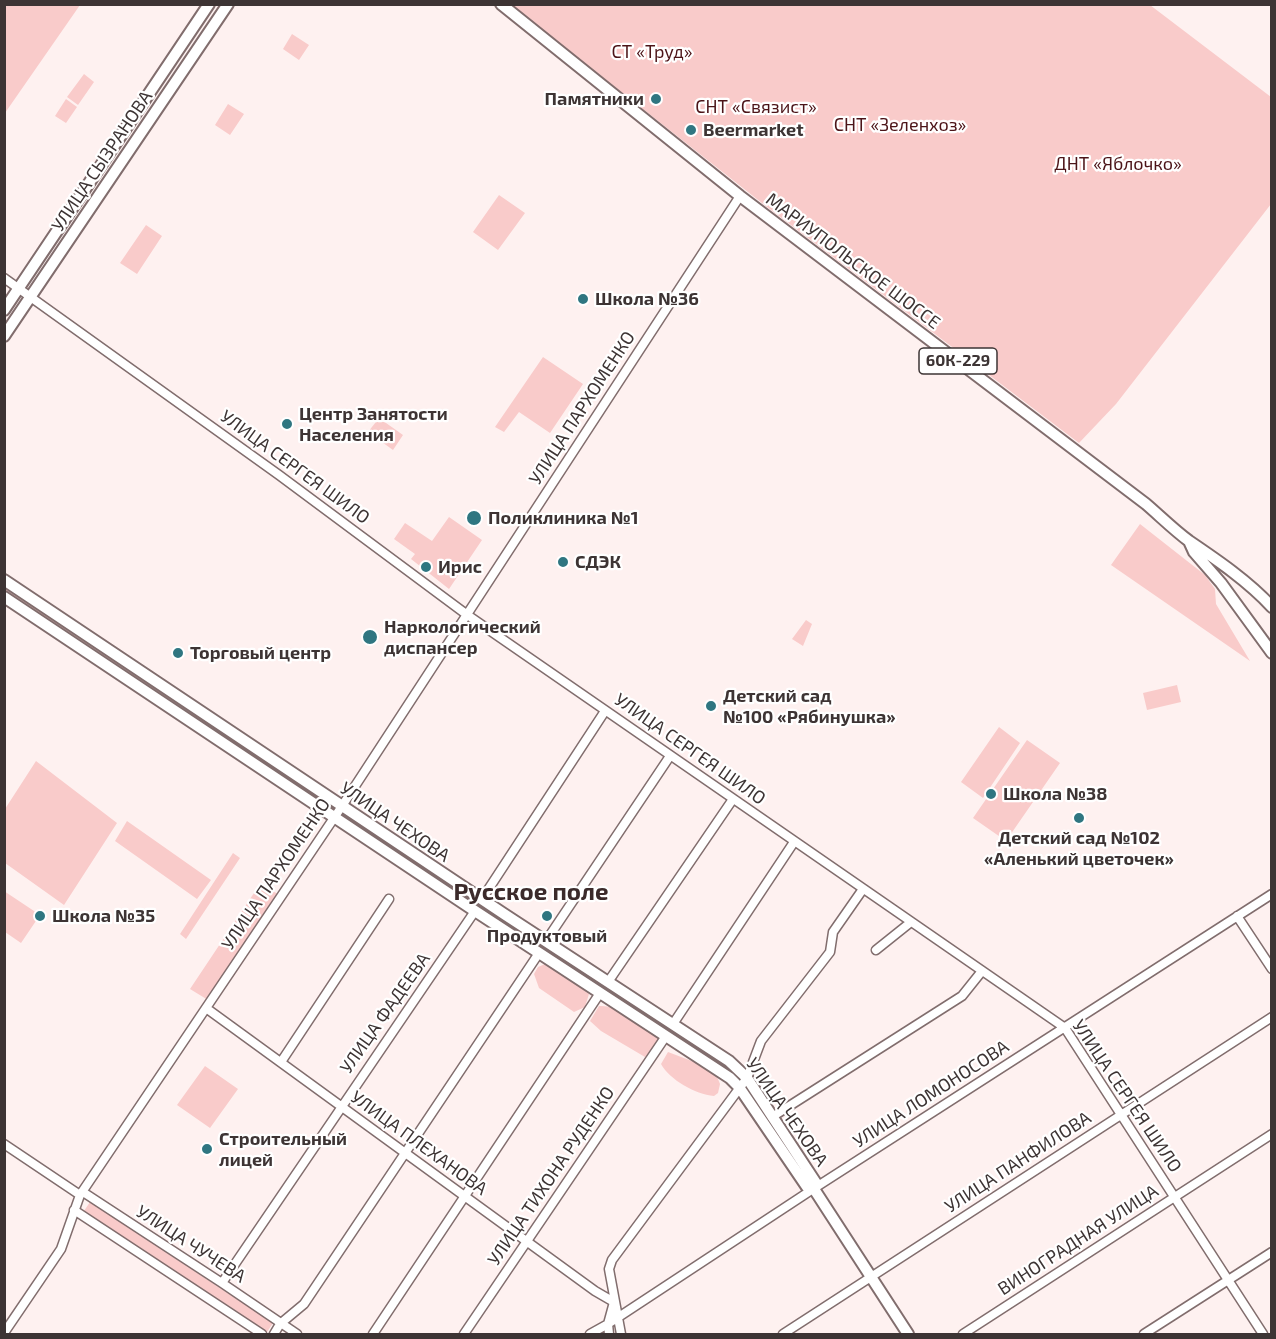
<!DOCTYPE html>
<meta charset="utf-8">
<style>
body{margin:0}
#map{position:relative;width:1276px;height:1339px;overflow:hidden;background:#fef1f0;font-family:"Exo 2",sans-serif}
canvas{display:block}
.frame{position:absolute;inset:0;border:6px solid #3d3434;pointer-events:none}
</style>
<div id="map">
<canvas width="1276" height="1339"></canvas>
<div class="frame"></div>
</div>
<script>
const ctx = document.querySelector('canvas').getContext('2d');
ctx.lineJoin = 'round';
function paint(path, color) {
  ctx.fillStyle = color;
  ctx.fill(path, 'evenodd');
}
function trace(path, color, width, dash) {
  ctx.strokeStyle = color;
  ctx.lineWidth = width;
  ctx.lineCap = dash ? 'butt' : 'round';
  ctx.setLineDash(dash || []);
  ctx.stroke(path);
}
function write(font, color, halo, rows, align = 'center') {
  ctx.font = font + ' "Exo 2",sans-serif';
  ctx.lineWidth = 4.5;
  ctx.setLineDash([]);
  ctx.textBaseline = 'middle';
  ctx.strokeStyle = halo;
  ctx.fillStyle = color;
  for (const [text, x, y, turn = 0] of rows) {
    ctx.save();
    ctx.translate(x, y);
    ctx.rotate((+turn || 0) * Math.PI / 180);
    ctx.textAlign = isNaN(turn) ? turn : align;
    if (halo) ctx.strokeText(text, 0, 0);
    ctx.fillText(text, 0, 0);
    ctx.restore();
  }
}
paint(new Path2D(`
 M5,4L80,5L5,113L4,5Z
 M511,5H1150L1271,97V204L1116,404L1079,443L767,207Z
 M292,34L309,45L299,60L283,49Z
 M84,74L94,82L78,105L67,97Z
 M66,99L77,107L66,123L55,116Z
 M228,104L244,114L230,135L215,125Z
 M499,195L525,213L498,250L473,232Z
 M146,225L162,236L137,274L120,263Z
 M543,357L583,384L550,433L519,412L504,432L495,427Z
 M379,418L403,435L393,450L368,432Z
 M449,517L482,540L449,589L411,559L415,554L394,539L405,523L432,541Z
 M1140,524L1205,575L1215,589L1216,604L1250,661L1111,565Z
 M4,584L306,785L302,792L5,593Z
 M806,620L812,624L803,646L792,639Z
 M1177,685L1181,702L1147,710L1143,693Z
 M999,727L1020,743L983,798L961,782Z
 M1027,740L1060,763L1006,841L973,818Z
 M36,761L117,823L64,905L5,863V809Z
 M356,819L454,885L450,890L352,824Z
 M127,821L211,880L197,899L115,841Z
 M233,853L240,858L186,939L180,934Z
 M260,884L278,894L208,1000L190,989Z
 M4,891L40,915L21,943L5,932Z
 M490,908L728,1064L740,1077L739,1079L487,913Z
 M545,964L568,977L589,994L585,1007L574,1012L539,988L534,974L538,967Z
 M599,1006C622,1005 641,1024 658,1038V1047L645,1057L601,1031L590,1021Z
 M668,1052L697,1063L716,1074L720,1084L718,1093L714,1096C695,1094 670,1080 661,1064Z
 M205,1066L238,1089L210,1128L177,1105Z
 M90,1202L273,1323L267,1332L84,1211Z`), '#f9cbca');
const minor = new Path2D(`
 M4,278L279,475L466,614L1065,1028L1263,1334
 M482,899L605,711
 M1237,916L1272,969
 M546,941L670,756
 M876,950L911,922
 M608,982L733,799
 M206,1008L595,1291L614,1302L608,1324L609,1334
 M673,1024L794,842
 M281,1062L389,899
 M772,1117L962,996L982,971
 M4,1144L80,1195
 M83,1192L222,1283L297,1334
 M74,1210L262,1334
 M222,1283L475,911
 M4,1333L61,1249L80,1195L342,806L740,196
 M274,1334L280,1324L304,1304L539,953
 M373,1334L600,993
 M464,1334L666,1036
 M590,1334L608,1324L810,1191L1272,894
 M621,1334L609,1269L612,1260L747,1078L761,1041L830,952L833,932L863,889
 M783,1334L1272,1017
 M963,1334L1272,1134
 M1144,1334L1272,1252`);
const major = new Path2D(`
 M501,4L740,196L1146,504C1160,516 1174,530 1189,541C1217,560 1248,581 1272,607
 M4,310L209,4
 M4,336L228,4
 M1189,541L1194,552L1221,583L1272,653
 M4,580L504,914L729,1061L747,1078L816,1183L814,1189
 M4,597L475,911L730,1078L739,1087L807,1187L814,1189L908,1334`);
trace(minor, '#816d6d', 11);
trace(major, '#816d6d', 14);
trace(minor, '#fff', 8);
trace(major, '#fff', 10);
for (const [x, y, r, color] of [
 [656,99,6,"#2f7681"],
 [691,130,6,"#2f7681"],
 [583,299,6,"#2f7681"],
 [287,424,6,"#2f7681"],
 [474,518,8,"#2f7681"],
 [563,562,6,"#2f7681"],
 [426,567,6,"#2f7681"],
 [370,637,8,"#2f7681"],
 [178,653,6,"#2f7681"],
 [711,706,6,"#2f7681"],
 [991,794,6,"#2f7681"],
 [1079,818,6,"#2f7681"],
 [40,916,6,"#2f7681"],
 [547,916,6,"#2f7681"],
 [207,1149,6,"#2f7681"]
]) {
  const dot = new Path2D();
  dot.arc(x, y, r, 0, 2 * Math.PI);
  ctx.fillStyle = color;
  ctx.fill(dot);
  trace(dot, '#fff', 2);
}
for (const [x, y, w] of [
 [958,361,78]
]) {
  const box = new Path2D();
  box.roundRect(x - w / 2, y - 13, w, 26, 4.5);
  ctx.fillStyle = '#fff';
  ctx.fill(box);
  trace(box, '#3d3434', 1.5);
}
write('bold 16px', '#3d3434', null, [
 ["60К-229",958,361]
]);
write('18px', '#4c1418', '#fff', [
 ["СТ «Труд»",652,52],
 ["СНТ «Связист»",756,107],
 ["СНТ «Зеленхоз»",900,125],
 ["ДНТ «Яблочко»",1118,164]
]);
write('bold 18px', '#3d3434', '#fff', [
 ["Памятники",644,99,"right"],
 ["Beermarket",703,130],
 ["Школа №36",595,299],
 ["Центр Занятости",299,414],
 ["Населения",299,435],
 ["Поликлиника №1",488,518],
 ["СДЭК",575,562],
 ["Ирис",438,567],
 ["Наркологический",384,627],
 ["диспансер",384,648],
 ["Торговый центр",190,653],
 ["Детский сад",723,696],
 ["№100 «Рябинушка»",723,717],
 ["Школа №38",1003,794],
 ["Детский сад №102",1079,838,"center"],
 ["«Аленький цветочек»",1079,859,"center"],
 ["Школа №35",52,916],
 ["Продуктовый",547,936,"center"],
 ["Строительный",219,1139],
 ["лицей",219,1160]
], 'left');
write('18px', '#3d3434', '#fff', [
 ["УЛИЦА СЫЗРАНОВА",102,161,-56],
 ["МАРИУПОЛЬСКОЕ ШОССЕ",853,261,37],
 ["УЛИЦА ПАРХОМЕНКО",582,408,-57],
 ["УЛИЦА СЕРГЕЯ ШИЛО",295,467,36],
 ["УЛИЦА СЕРГЕЯ ШИЛО",690,749,35],
 ["УЛИЦА ЧЕХОВА",395,822,34],
 ["УЛИЦА ПАРХОМЕНКО",276,874,-56],
 ["УЛИЦА ФАДЕЕВА",385,1013,-55],
 ["УЛИЦА ЛОМОНОСОВА",931,1094,-33],
 ["УЛИЦА СЕРГЕЯ ШИЛО",1127,1096,56],
 ["УЛИЦА ЧЕХОВА",787,1112,55],
 ["УЛИЦА ПЛЕХАНОВА",419,1143,36],
 ["УЛИЦА ПАНФИЛОВА",1018,1162,-33],
 ["УЛИЦА ТИХОНА РУДЕНКО",551,1176,-56],
 ["ВИНОГРАДНАЯ УЛИЦА",1078,1240,-33],
 ["УЛИЦА ЧУЧЕВА",191,1244,33]
]);
write('bold 24px', '#3b2a2a', '#fff', [
 ["Русское поле",531,892]
]);
</script>
